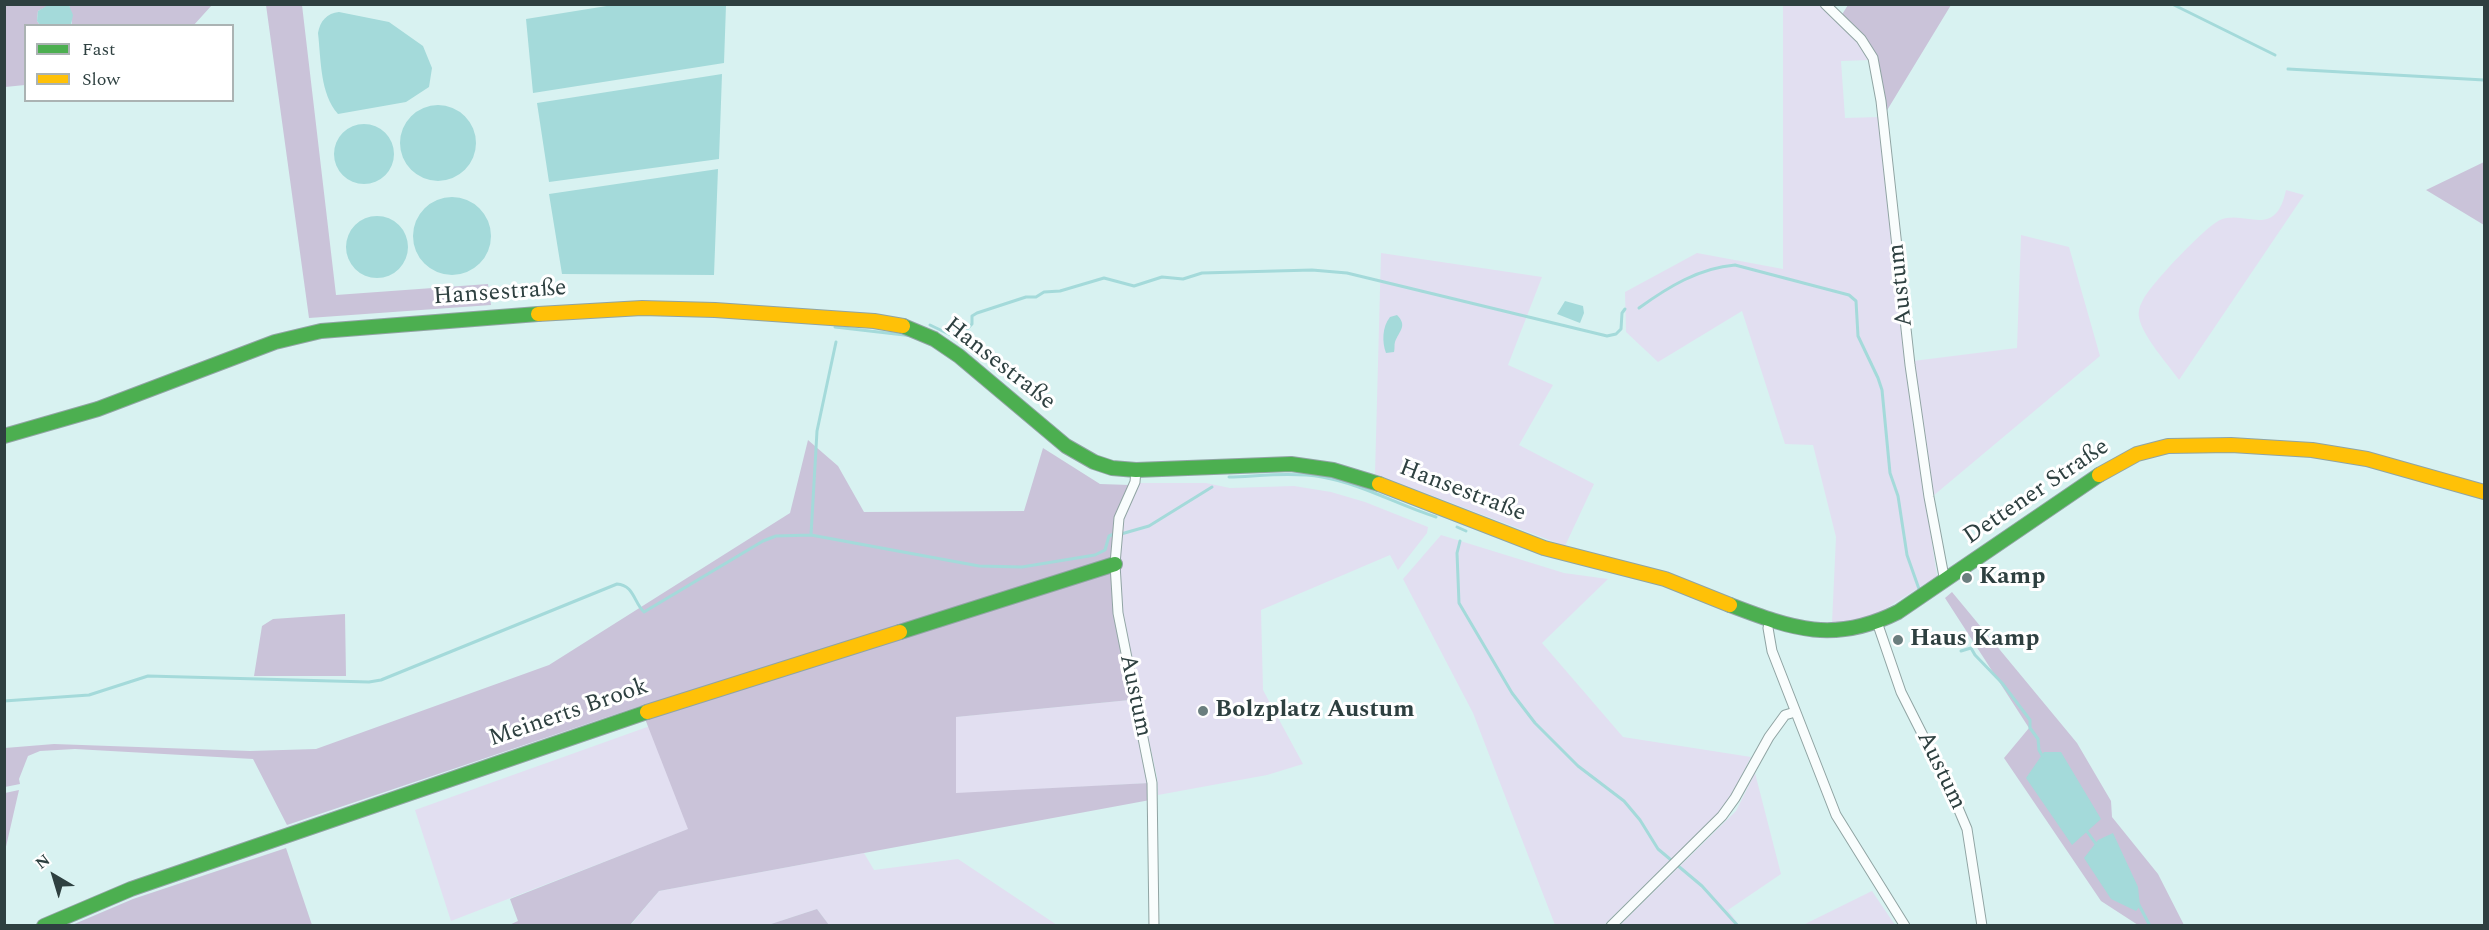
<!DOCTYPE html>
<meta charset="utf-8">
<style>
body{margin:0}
#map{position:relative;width:2489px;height:930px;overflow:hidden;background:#d8f2f1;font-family:Spectral,serif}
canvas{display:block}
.frame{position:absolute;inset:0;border:6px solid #2e4040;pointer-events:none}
.legend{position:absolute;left:24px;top:24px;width:210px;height:78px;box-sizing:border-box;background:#fff;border:2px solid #abb3b3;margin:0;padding:8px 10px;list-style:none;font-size:18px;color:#2e4040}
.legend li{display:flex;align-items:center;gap:12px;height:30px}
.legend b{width:30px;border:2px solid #abb3b3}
.north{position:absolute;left:24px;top:846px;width:60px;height:60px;-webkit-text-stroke:4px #fff;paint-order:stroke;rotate:322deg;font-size:16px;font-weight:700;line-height:24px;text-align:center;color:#2e4040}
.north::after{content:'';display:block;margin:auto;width:21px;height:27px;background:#2e4040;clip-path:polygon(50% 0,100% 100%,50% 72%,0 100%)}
</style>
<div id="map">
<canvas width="2489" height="930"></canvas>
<div class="frame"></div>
<ul class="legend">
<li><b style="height:8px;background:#4caf50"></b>Fast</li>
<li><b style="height:8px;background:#ffc107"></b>Slow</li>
</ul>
<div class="north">N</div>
</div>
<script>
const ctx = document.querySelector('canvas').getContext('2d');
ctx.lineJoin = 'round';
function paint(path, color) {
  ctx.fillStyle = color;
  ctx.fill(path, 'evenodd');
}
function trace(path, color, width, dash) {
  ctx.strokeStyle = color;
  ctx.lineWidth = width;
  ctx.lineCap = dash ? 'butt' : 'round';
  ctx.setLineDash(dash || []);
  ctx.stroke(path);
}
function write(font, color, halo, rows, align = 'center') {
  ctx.font = font + ' Spectral,serif';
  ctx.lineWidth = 6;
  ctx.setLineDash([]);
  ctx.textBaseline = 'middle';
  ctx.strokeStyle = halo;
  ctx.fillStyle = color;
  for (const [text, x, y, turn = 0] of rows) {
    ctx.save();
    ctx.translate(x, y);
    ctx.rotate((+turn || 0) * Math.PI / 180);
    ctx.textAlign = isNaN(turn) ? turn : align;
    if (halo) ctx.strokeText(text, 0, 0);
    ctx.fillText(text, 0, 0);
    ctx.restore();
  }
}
paint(new Path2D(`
 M1783,5H1821L1864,48L1870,60L1841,61L1845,118L1880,117L1925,496L1937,576L1882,611L1859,619L1832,623L1836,537L1813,445L1785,444L1742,311L1658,362L1626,332L1625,292L1697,253L1783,269Z
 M2286,190L2304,195L2179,380C2168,364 2142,336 2139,317C2138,311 2140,305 2143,300C2151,284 2205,227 2220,220C2246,209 2275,241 2286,190Z
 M2021,235L2069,247L2100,356L1933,496L1913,361L2017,348Z
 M1381,253L1542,277L1508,365L1553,385L1519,445L1594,484L1565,546L1375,474Z
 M1139,483H1206L1230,488L1294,486L1331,492L1365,502L1428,527L1427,533L1398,570L1390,555L1261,610L1263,690L1303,764L1267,775L1158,795L1157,777L1120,613L1119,564L1123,518Z
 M1441,535L1564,573L1608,579L1542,643L1623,737L1751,757L1727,804L1604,925H1555L1473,713L1403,579Z
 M1130,700L1149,783L956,794L955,717Z
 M650,726L689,829L451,921L415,810Z
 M1755,773L1781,874L1728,910L1739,925H1620L1736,811Z
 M864,853L874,870L958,859L1057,925H829L817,909L768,925L630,926L659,891Z
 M1872,891L1895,925H1803Z`), '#e2dff1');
paint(new Path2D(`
 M9,4L50,5L38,11L37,21L40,25L26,26L25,85L5,87L4,6Z
 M69,5H212L193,26L71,25L72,23Z
 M266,5H302L336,295L488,284L491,305L309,318Z
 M1848,5H1951L1886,112L1876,57L1841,16Z
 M2484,162V225L2426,190Z
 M808,440L838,466L864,512L1024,511L1043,448L1100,484L1130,485L1117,518L1114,613L1130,700L956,717V793L1149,783L1150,800L659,891L630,925L507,926L518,921L510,899L688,829L640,706L287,825L253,759L75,749L40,751L28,756L19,779L20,784L5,787V748L54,744L250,751L316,749L549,665L790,513Z
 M1952,592L2077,743L2111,801L2112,817L2158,874L2184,925H2138L2101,901L2004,758L2029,728L1945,598Z
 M345,614L346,676H254L262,626L273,619Z
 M19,790L5,851V793Z
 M286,848L312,925H72L133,899Z
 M817,909L829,925H768Z`), '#cac3d9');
paint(new Path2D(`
 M50,4L69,5L73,15L71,25H40L37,21L38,11Z
 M619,4L726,5L724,63L533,93L526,19Z
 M339,12L389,22L423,46L432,68L429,87L406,102L338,114C320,94 321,59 318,33C320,21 327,13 339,12Z
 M722,74L719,159L549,182L537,103Z
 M400 143a38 38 0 1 1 76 0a38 38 0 1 1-76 0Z
 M334 154a30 30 0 1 1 60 0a30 30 0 1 1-60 0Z
 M718,169L714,275L562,274L549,194Z
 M413 236a39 39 0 1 1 78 0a39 39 0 1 1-78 0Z
 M346 247a31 31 0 1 1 62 0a31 31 0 1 1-62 0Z
 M1565,301L1583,306L1584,313L1580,323L1557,314Z
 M1397,315C1408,326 1399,331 1395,342C1394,345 1395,348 1394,352L1386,353C1382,342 1382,327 1390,317Z
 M2044,752H2061L2101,819L2072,845L2026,778Z
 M2113,833L2138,887L2140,906L2136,911L2111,899L2084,858L2098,840Z`), '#a4dada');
trace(new Path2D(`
 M2172,4L2275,55
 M2288,69L2484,80
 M1639,308C1668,287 1699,268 1735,265L1849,295L1856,301L1858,336L1878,378L1882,390L1890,473L1898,496L1907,555L1919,589
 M930,325L953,336
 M835,327L913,336
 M967,329L972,324V316L977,313L1026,297H1036L1044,292L1060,291L1104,278L1134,286L1162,277L1183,279L1202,273L1312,270L1347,273L1607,336L1616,334L1621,329L1622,313L1625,309
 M1229,477C1260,476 1292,472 1322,477C1362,484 1398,505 1436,517
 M1457,527L1466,531
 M1121,534L1149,526L1212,487
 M811,535L817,431L836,342
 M1460,541L1457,553L1459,603L1512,693L1535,723L1578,766L1624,801L1640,820L1658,849L1702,886L1738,926
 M1961,651L1971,648L1975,655L2002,683L2030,720V728L2038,739L2039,750L2043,757
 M4,701L89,695L148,676L369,682L381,680L617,584C634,585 634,603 644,612L763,541L776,536L811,535L979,566L1022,567L1095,555L1105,550L1109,536L1114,534
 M2086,830L2096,844
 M2138,903L2150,926`), '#a4dada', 3);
const street = new Path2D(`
 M1825,4L1861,39L1873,58L1881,101L1910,365L1929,497L1945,582
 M1136,470L1135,482L1119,518L1115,564L1118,613L1152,783L1154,926
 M1770,620L1768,628L1772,651L1836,815L1905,926
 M1877,622L1901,692L1950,789L1967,829L1982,926
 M1611,926L1722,816L1735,798L1769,737L1785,715L1795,712`);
const fast = new Path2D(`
 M903,326L934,339L959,356L1066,446L1094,462L1112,468L1136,470L1291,464L1333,470L1379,484
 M4,436L98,409L275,342L321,331L538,314
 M1730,605C1793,629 1834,644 1898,612L2099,475
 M900,632L1115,564
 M44,926L131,889L647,712`);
const slow = new Path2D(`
 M538,314L642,308L715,310L874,321L903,326
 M2099,475L2137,454L2168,446L2231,445L2312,450L2367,459L2484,492
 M1379,484L1544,548L1665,579L1730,605
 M647,712L900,632`);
trace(street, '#90a4a3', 11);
trace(fast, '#90a4a3', 16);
trace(slow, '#90a4a3', 16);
trace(street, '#f9fdfd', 9);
trace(fast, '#4caf50', 14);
trace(slow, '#ffc107', 14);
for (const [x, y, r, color] of [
 [1967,578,6,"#6a7e7e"],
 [1898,640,6,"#6a7e7e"],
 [1203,711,6,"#6a7e7e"]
]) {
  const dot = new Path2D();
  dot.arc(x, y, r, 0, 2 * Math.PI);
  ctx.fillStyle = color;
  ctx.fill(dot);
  trace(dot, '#fff', 2);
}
write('24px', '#2e4040', '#fff', [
 ["Austum",1902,285,-96],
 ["Hansestraße",500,294,-4],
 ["Hansestraße",999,365,38],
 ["Hansestraße",1462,492,21],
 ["Dettener Straße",2037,493,-34],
 ["Austum",1134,696,78],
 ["Meinerts Brook",569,714,-19],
 ["Austum",1940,771,64]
]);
write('bold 24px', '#2e4040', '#fff', [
 ["Kamp",1979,578],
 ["Haus Kamp",1910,640],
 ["Bolzplatz Austum",1215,711]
], 'left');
</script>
